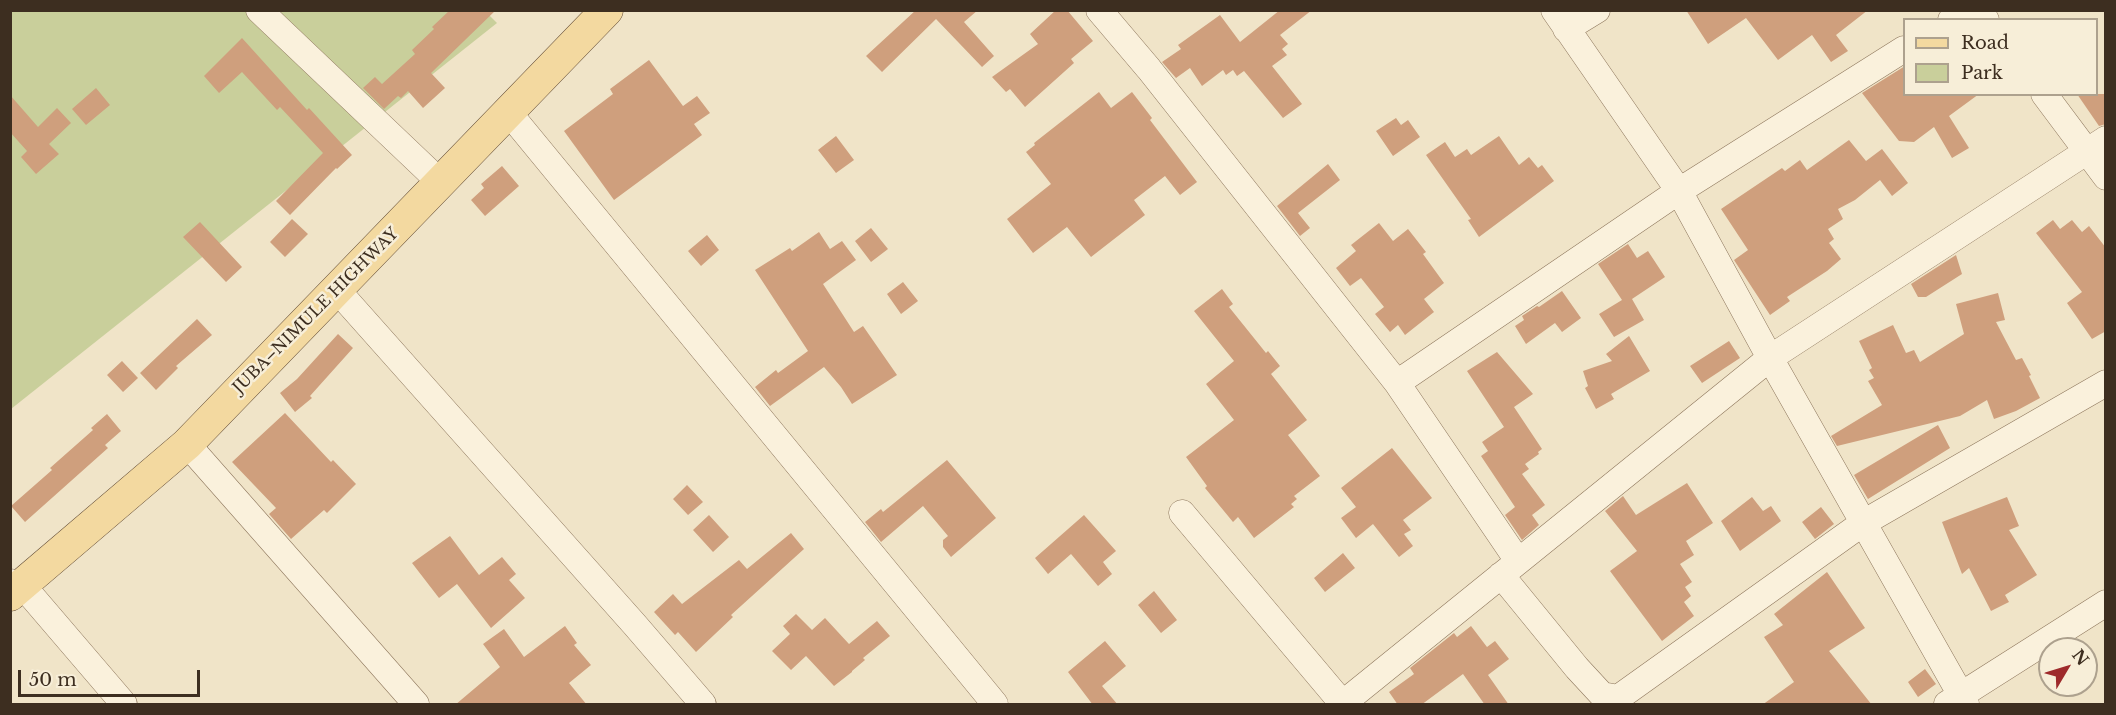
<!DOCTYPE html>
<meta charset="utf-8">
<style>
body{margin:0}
#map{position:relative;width:2116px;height:715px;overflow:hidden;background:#f0e4c8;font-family:"Libre Baskerville",serif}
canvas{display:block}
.frame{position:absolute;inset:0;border:12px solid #3d2e20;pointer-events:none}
.legend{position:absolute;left:1903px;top:18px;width:195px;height:78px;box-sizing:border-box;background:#f7eed8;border:2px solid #ada18e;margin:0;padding:8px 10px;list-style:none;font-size:18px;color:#3d2e20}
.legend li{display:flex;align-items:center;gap:12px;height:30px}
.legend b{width:30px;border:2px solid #ada18e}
.north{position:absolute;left:2038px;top:637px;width:60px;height:60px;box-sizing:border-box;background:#f7eed8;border:2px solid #ada18e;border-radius:50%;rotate:52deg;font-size:16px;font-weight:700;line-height:24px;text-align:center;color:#3d2e20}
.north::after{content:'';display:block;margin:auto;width:21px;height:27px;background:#9e2a2b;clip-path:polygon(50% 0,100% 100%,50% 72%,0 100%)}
.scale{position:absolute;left:18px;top:670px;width:182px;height:27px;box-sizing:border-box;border:3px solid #3d2e20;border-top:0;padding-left:8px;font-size:18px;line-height:21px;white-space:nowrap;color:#3d2e20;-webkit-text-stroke:4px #f7eed8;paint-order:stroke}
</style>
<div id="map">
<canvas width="2116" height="715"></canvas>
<div class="frame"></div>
<ul class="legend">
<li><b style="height:8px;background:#f3d9a0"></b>Road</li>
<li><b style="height:16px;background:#c9cf9b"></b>Park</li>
</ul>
<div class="north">N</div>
<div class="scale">50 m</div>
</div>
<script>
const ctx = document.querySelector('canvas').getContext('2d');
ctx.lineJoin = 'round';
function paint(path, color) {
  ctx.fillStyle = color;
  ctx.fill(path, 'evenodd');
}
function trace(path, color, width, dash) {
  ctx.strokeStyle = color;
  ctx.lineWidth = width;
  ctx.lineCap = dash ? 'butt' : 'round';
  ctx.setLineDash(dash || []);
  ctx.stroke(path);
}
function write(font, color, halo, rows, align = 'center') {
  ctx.font = font + ' "Libre Baskerville",serif';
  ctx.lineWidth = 5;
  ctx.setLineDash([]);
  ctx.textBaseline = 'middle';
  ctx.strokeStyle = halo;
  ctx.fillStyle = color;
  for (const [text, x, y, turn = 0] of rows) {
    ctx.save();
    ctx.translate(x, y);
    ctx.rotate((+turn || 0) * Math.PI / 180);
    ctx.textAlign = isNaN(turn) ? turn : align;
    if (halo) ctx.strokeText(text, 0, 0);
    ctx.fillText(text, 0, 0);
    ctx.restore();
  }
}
paint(new Path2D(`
 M484,10L497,23L11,409V11Z`), '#c9cf9b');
paint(new Path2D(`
 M450,10H496L431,73L445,88L423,108L408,91L401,98L398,96L384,109L363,88L375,77L382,84L415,54L412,50L434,29L432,27Z
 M916,10H978L964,22L994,56L982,67L936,19L882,72L866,56Z
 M1056,10H1067L1093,41L1071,59L1074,63L1025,107L1010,89L1006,92L992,77L1038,44L1030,34Z
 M1280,10H1312L1280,35L1288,44L1282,49L1287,55L1272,66L1302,104L1283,118L1244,71L1237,76L1233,70L1226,75L1223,70L1202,86L1190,68L1176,78L1162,62L1181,49L1178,45L1220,15L1240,42Z
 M1686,10H1868L1836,35L1848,51L1831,62L1812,35L1778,60L1746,18L1708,44Z
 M242,38L307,110L309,108L352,155L337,169L336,168L290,215L276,201L323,153L280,107L277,110L242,72L219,93L204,76Z
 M649,60L683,106L697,96L710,113L694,124L702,135L614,200L564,131L613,94L610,89Z
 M1905,66V94H1979L1949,116L1969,148L1952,158L1934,127L1914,142L1899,141L1862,93Z
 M96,88L110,105L86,125L72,109Z
 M1099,92L1111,108L1132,92L1152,118L1150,120L1197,182L1180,195L1165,176L1134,200L1145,215L1091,257L1067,227L1033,253L1007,219L1051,184L1026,152L1035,145L1034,143Z
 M2077,94H2106V124L2099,126Z
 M10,95L38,127L57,108L71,123L49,144L59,154L36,174L21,157L27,151L10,132Z
 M1396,118L1401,125L1408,120L1420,137L1393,156L1376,131Z
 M836,136L854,160L836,173L818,150Z
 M1499,136L1519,165L1529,157L1538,168L1542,165L1554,181L1479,237L1468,220L1471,219L1426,155L1445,142L1455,157L1467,149L1471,155Z
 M1849,140L1866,161L1882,149L1908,183L1892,196L1880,180L1855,200L1838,209L1843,219L1828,229L1834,239L1829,243L1841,259L1827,271L1787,297L1790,301L1770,315L1734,260L1748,250L1721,209L1782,168L1785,171L1800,160L1807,170Z
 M1328,164L1340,180L1298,213L1310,228L1300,236L1277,206Z
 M502,166L519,186L485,216L471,200L484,188L481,184Z
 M292,219L308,234L285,257L270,242Z
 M2053,220L2060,229L2072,220L2082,232L2089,226L2106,248V331L2092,339L2067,303L2082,292L2036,233Z
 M200,222L242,267L226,282L183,237Z
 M1379,223L1393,241L1408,229L1426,252L1423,254L1444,283L1424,299L1434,312L1405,335L1398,325L1390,332L1375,314L1384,307L1361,278L1350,286L1336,268L1356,251L1351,245Z
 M871,228L888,249L871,262L855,241Z
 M819,232L830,249L842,241L856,260L823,284L854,332L863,326L897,375L852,404L841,387L824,367L770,406L755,387L776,370L778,373L808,351L755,270L790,248L792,251Z
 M707,235L719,250L701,266L688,251Z
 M1628,244L1637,258L1648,251L1665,277L1632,299L1644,320L1614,337L1599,314L1622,300L1598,264Z
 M1956,255L1962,274L1926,297H1918L1911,284Z
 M903,282L918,301L901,314L887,294Z
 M1222,289L1233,304L1229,307L1266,353L1268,351L1280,366L1271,374L1307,420L1288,435L1320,476L1294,496L1297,499L1291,504L1294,507L1254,538L1238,517L1233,522L1205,488L1207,486L1186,457L1234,420L1206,384L1234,361L1194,311Z
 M1562,291L1581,318L1562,332L1555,323L1526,344L1515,326L1524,320L1522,316L1537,306L1539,307Z
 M1998,293L2005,320L1996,322L2016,360L2022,358L2031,375L2029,376L2040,398L2016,411L1994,419L1987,400L1960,416L1837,446L1831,436L1882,405L1868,381L1874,378L1869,370L1872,368L1859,341L1893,325L1906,353L1914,350L1920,362L1964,334L1956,304Z
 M197,319L212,335L176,366L178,368L156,390L140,373Z
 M338,334L353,348L310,396L312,398L295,412L280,393L297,379Z
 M1629,336L1650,371L1611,394L1614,399L1596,409L1585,388L1588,386L1583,371L1612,361L1606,354Z
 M1729,341L1740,358L1702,383L1690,366Z
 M1497,352L1533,394L1514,407L1542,449L1538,452L1539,454L1525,464L1529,469L1522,474L1545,505L1532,515L1539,525L1522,540L1505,515L1515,507L1481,456L1488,451L1482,442L1504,427L1467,371Z
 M122,361L138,378L123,392L107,375Z
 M285,413L331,462L333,460L356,484L327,513L324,510L291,539L269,514L276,508L232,462Z
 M107,414L121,431L105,445L108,448L25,522L11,506L52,470L50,468L93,430L91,428Z
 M1938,425L1950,448L1868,499L1854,475Z
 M1392,448L1432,498L1403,520L1411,530L1404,534L1413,546L1399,557L1373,524L1356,538L1341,518L1356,507L1341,488Z
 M947,460L996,518L951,557L943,547V540L948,536L923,506L881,542L865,522L881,509L883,512L888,508Z
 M1687,483L1713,523L1686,541L1694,555L1680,564L1692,582L1685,587L1691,596L1684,602L1694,616L1662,641L1610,571L1637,551L1605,511L1623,496L1636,515Z
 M687,485L703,502L688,515L673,499Z
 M1752,497L1763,511L1771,506L1781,521L1740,551L1721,521Z
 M2007,497L2019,526L2009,530L2037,575L2005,595L2009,602L1991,611L1969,568L1962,574L1942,522Z
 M1821,507L1834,524L1815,539L1802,522Z
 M709,515L729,537L713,552L693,530Z
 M1084,515L1116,551L1103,562L1112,574L1098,586L1071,554L1048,574L1035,558Z
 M791,533L804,549L731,615L733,617L696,652L678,632L675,635L654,612L673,594L682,604L739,560L747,569Z
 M450,536L479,575L502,557L516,574L509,580L525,598L491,628L457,584L439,598L412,563Z
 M1343,553L1355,568L1325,592L1314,578Z
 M1827,572L1865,628L1829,651L1872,705H1762L1794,682L1764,637L1783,625L1774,614Z
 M1154,591L1177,620L1161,633L1138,605Z
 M796,614L812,630L825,618L849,644L877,621L890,636L863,658L865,660L852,671V672L834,686L806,656L791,670L772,651L790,634L783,626Z
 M565,626L577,643L574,645L591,665L569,683L587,705H455L500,667L483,644L504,629L524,657Z
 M1471,626L1487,647L1495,641L1509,659L1488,675L1509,705H1485L1463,674L1421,705H1398L1389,692L1414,674L1410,668L1454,633L1457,637Z
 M1105,641L1126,666L1102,686L1118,705H1093L1068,672Z
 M1925,669L1936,684L1918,697L1908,682Z`), '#cf9f7d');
const minor = new Path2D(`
 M259,10L441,183
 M1099,10L1149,69L1397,383L1518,561
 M1554,10L1679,191L1770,358L1966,704
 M1979,10L1986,20
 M1951,20L1966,10
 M1566,29L1597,10
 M2044,94L2106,177
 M509,113L995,704
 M337,290L635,625L703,704
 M1397,383L1679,191L1904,49
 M187,444L416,704
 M1182,513L1343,704
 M1501,575L1577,668L1602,695L1618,698L1863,523L2106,383
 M10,582L23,586L124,704
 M1342,704L1770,358L2106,139
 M1947,704L2106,603`);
const major = new Path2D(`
 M10,595L187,444L607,10`);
trace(minor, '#8d765c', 27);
trace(major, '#5b4430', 33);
trace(minor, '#faf1dc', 26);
trace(major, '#f3d9a0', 32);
write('16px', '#3d2e20', '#f7eed8', [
 ["JUBA–NIMULE HIGHWAY",316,311,-45]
]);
</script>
